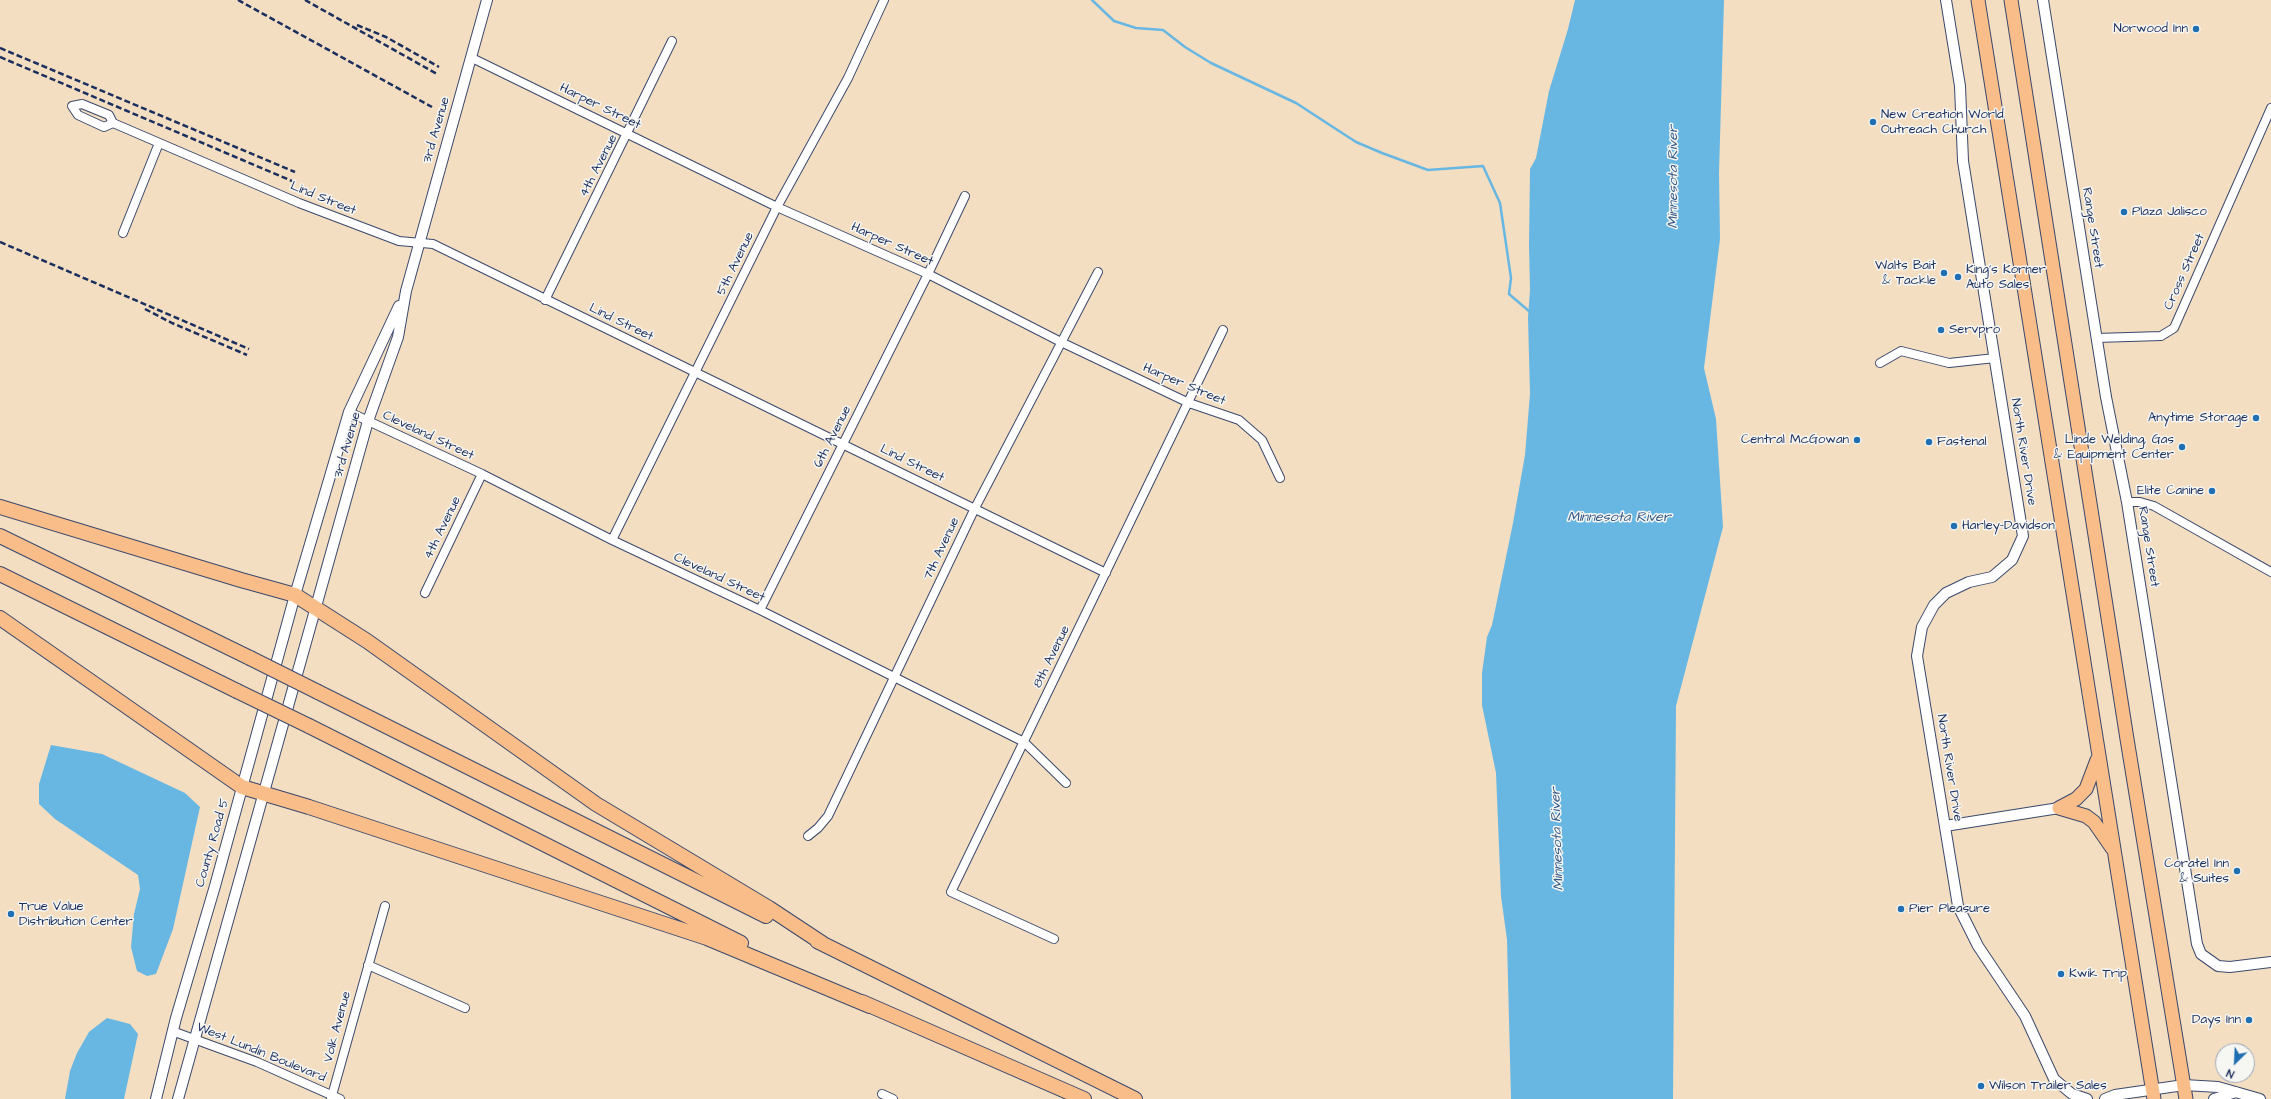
<!DOCTYPE html>
<html>
<head>
<meta charset="utf-8">
<style>
  body { margin:0 }
  #map { position:relative; width:2271px; height:1099px; overflow:hidden; background:#f3dec2; font-family:"Architects Daughter",sans-serif }
  canvas { display:block }
  .north { position:absolute; left:2215px; top:1043px; width:40px; height:40px; box-sizing:border-box; background:#f6f6f2; border:1px solid #9ea6b7; border-radius:50%; rotate:204deg; font-size:11px; font-weight:700; line-height:16px; text-align:center; color:#1b2f5e }
  .north::after { content:''; display:block; margin:auto; width:14px; height:18px; background:#1f6fb2; clip-path:polygon(50% 0,100% 100%,50% 72%,0 100%) }
</style>
</head>
<body>
<div id="map">
<canvas width="2271" height="1099"></canvas>
<div class="north">N</div>
</div>
<script>
const c = document.querySelector('canvas').getContext('2d');
c.lineJoin = 'round';
function paint(path, color) { c.fillStyle = color; c.fill(path, 'evenodd'); }
const shape = rows => new Path2D(rows.map(r => 'M' + r).join(''));
function trace(path, color, width, dash) { c.strokeStyle = color; c.lineWidth = width; c.lineCap = dash ? 'butt' : 'round'; c.setLineDash(dash || []); c.stroke(path); }
function write(font, color, halo, rows, align = 'center') {
  c.font = font + ' "Architects Daughter",sans-serif'; c.lineWidth = 3; c.setLineDash([]); c.textBaseline = 'middle'; c.strokeStyle = halo; c.fillStyle = color; for (const [text, x, y, turn = 0] of rows) {
    c.save(); c.translate(x, y); c.rotate((+turn || 0) * Math.PI / 180); c.textAlign = isNaN(turn) ? turn : align; if (halo) c.strokeText(text, 0, 0); c.fillText(text, 0, 0); c.restore();
  }
}
const water = shape([
  [1575,0,1724,0,1719,173,1720,239,1704,368,1716,419,1723,527,1676,706,1673,1099,1511,1099,1507,940,1501,896,1496,773,1482,705,1482,673,1487,637,1492,625,1513,523,1525,455,1530,394,1528,318,1530,290,1529,245,1530,169,1536,158,1549,91,1568,29],
  [51,745,102,754,185,793,200,807,173,929,156,974,147,976,137,971,131,947,134,914,140,889,138,875,55,819,39,804,39,784],
  [107,1018,130,1024,138,1034,124,1099,65,1099,70,1071,77,1053,89,1032]
]);
const stream = shape([
  [1092,0,1114,21,1136,28,1163,30,1185,47,1211,63,1296,103,1356,142,1382,153,1428,170,1483,166,1500,203,1511,278,1509,294,1530,312]
]);
const minor = shape([
  [472,58,777,207,928,274,1061,342,1189,403,1239,420,1262,440,1280,478],
  [82,104,109,115,113,123,104,127,78,115,72,106,82,104],
  [113,123,299,203,399,241,433,244,1106,573],
  [123,233,159,143],
  [545,300,672,41],
  [2096,338,2161,336,2174,328,2271,108],
  [1880,363,1901,351,1949,363,1995,358],
  [349,412,482,474,612,540,760,610,1024,742,1066,783],
  [2127,502,2140,502,2154,506,2271,572],
  [612,540,777,207,848,78,884,0],
  [425,593,482,474],
  [760,610,928,274,965,196],
  [808,836,818,828,828,816,975,508,1098,272],
  [1054,939,951,892,1223,330],
  [368,965,465,1008],
  [172,1031,257,1062,340,1099],
  [882,1094,893,1099],
  [331,1099,385,906]
]);
const tertiary = shape([
  [1946,0,1960,86,1963,161,2023,536,2012,560,1992,577,1969,582,1946,593,1934,605,1922,627,1917,656,1958,906,1978,946,2025,1016,2054,1079,2072,1094,2087,1099],
  [2043,0,2106,397,2127,502,2197,944,2201,954,2218,966,2230,967,2271,962],
  [1945,826,2059,808],
  [156,1099,176,1018,215,886,295,595,349,412,399,306],
  [178,1099,368,421,398,337,406,291,487,0],
  [2105,1099,2115,1095,2184,1085,2218,1087,2260,1099],
  [2214,1099,2236,1092]
]);
const trunk = shape([
  [1978,0,2154,1099],
  [2011,0,2127,739,2186,1099],
  [2059,808,2086,816,2094,822,2112,848],
  [2059,808,2076,799,2086,789,2097,760]
]);
const motorway = shape([
  [0,507,241,580,295,595,367,641,596,804,769,908,825,945],
  [0,536,250,658],
  [0,574,237,691],
  [0,618,242,787,309,807,707,938,870,1006],
  [318,692,766,916],
  [309,726,741,943],
  [817,941,1135,1099],
  [862,1002,1084,1099]
]);
const rail = shape([
  [238,0,432,107],
  [305,0,437,74],
  [357,25,386,37,439,67],
  [0,48,295,172],
  [0,57,292,181],
  [0,242,249,349],
  [145,309,172,323,247,355]
]);
const motorwayBridge = shape([
  [250,658,318,692],
  [237,691,309,726]
]);
const markers = [
  [2196,29,4,"#1f6fb2"],
  [1873,122,4,"#1f6fb2"],
  [2124,212,4,"#1f6fb2"],
  [1944,273,4,"#1f6fb2"],
  [1958,277,4,"#1f6fb2"],
  [1941,330,4,"#1f6fb2"],
  [2256,418,4,"#1f6fb2"],
  [1857,440,4,"#1f6fb2"],
  [1929,442,4,"#1f6fb2"],
  [2182,447,4,"#1f6fb2"],
  [2212,491,4,"#1f6fb2"],
  [1954,526,4,"#1f6fb2"],
  [2237,871,4,"#1f6fb2"],
  [1901,909,4,"#1f6fb2"],
  [11,914,4,"#1f6fb2"],
  [2061,974,4,"#1f6fb2"],
  [2249,1020,4,"#1f6fb2"],
  [1981,1086,4,"#1f6fb2"]
];
const poiNames = [
  ["Norwood Inn",2188,29,"right"],
  ["New Creation World",1881,115],
  ["Outreach Church",1881,130],
  ["Plaza Jalisco",2132,212],
  ["Walts Bait",1936,266,"right"],
  ["& Tackle",1936,281,"right"],
  ["King's Korner",1966,270],
  ["Auto Sales",1966,285],
  ["Servpro",1949,330],
  ["Anytime Storage",2248,418,"right"],
  ["Central McGowan",1849,440,"right"],
  ["Linde Welding, Gas",2174,440,"right"],
  ["& Equipment Center",2174,455,"right"],
  ["Fastenal",1937,442],
  ["Elite Canine",2204,491,"right"],
  ["Harley-Davidson",1962,526],
  ["Coratel Inn",2229,864,"right"],
  ["& Suites",2229,879,"right"],
  ["True Value",19,907],
  ["Distribution Center",19,922],
  ["Pier Pleasure",1909,909],
  ["Kwik Trip",2069,974],
  ["Days Inn",2241,1020,"right"],
  ["Wilson Trailer Sales",1989,1086]
];
const streetNames = [
  ["Harper Street",600,107,26],
  ["3rd Avenue",437,130,-74],
  ["4th Avenue",599,166,-63],
  ["Lind Street",323,199,22],
  ["Range Street",2092,228,81],
  ["Harper Street",892,245,24],
  ["5th Avenue",736,264,-64],
  ["Cross Street",2185,272,-66],
  ["Lind Street",621,323,26],
  ["Harper Street",1184,385,23],
  ["Cleveland Street",428,436,25],
  ["6th Avenue",833,437,-63],
  ["3rd Avenue",348,445,-74],
  ["North River Drive",2023,452,81],
  ["Lind Street",912,464,26],
  ["4th Avenue",443,528,-64],
  ["Range Street",2148,547,81],
  ["7th Avenue",942,549,-65],
  ["Cleveland Street",719,578,25],
  ["8th Avenue",1052,657,-64],
  ["North River Drive",1949,768,81],
  ["County Road 5",213,843,-74],
  ["Volk Avenue",338,1027,-75],
  ["West Lundin Boulevard",261,1053,22]
];
const waterNames = [
  ["Minnesota River",1674,177,-90],
  ["Minnesota River",1619,518],
  ["Minnesota River",1558,839,-92]
];
paint(water, '#68b7e3');
trace(stream, '#68b7e3', 2.5);
trace(minor, '#3b496d', 10);
trace(tertiary, '#3b496d', 12);
trace(trunk, '#3b496d', 15);
trace(motorway, '#3b496d', 16);
trace(minor, '#fff', 8);
trace(tertiary, '#fff', 10);
trace(trunk, '#f8bd88', 13);
trace(motorway, '#f8bd88', 14);
trace(rail, '#1b2f5e', 2.5, [6, 3]);
trace(motorwayBridge, '#3b496d', 16, []);
trace(motorwayBridge, '#f8bd88', 14);
for (const [x, y, r, color] of markers) { const dot = new Path2D(); dot.arc(x, y, r, 0, 2 * Math.PI); c.fillStyle = color; c.fill(dot); trace(dot, '#f6f6f2', 1.5); }
write('13px', '#1b2f5e', '#f6f6f2', poiNames, 'left');
write('13px', '#1b2f5e', '#f6f6f2', streetNames);
write('italic 14px', '#325886', '#f6f6f2', waterNames);
</script>
</body>
</html>
